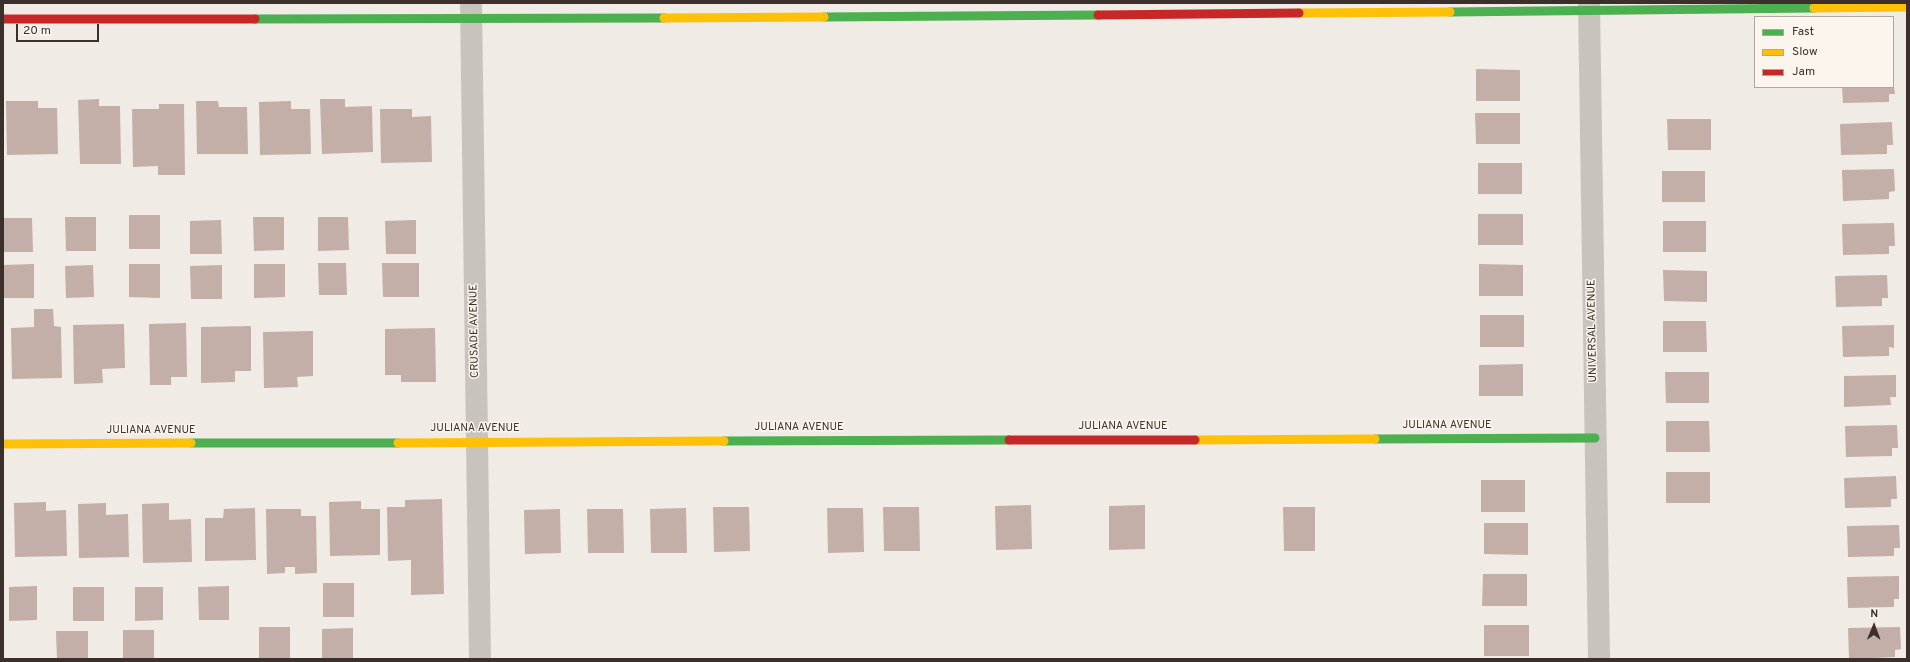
<!DOCTYPE html>
<html>
<head>
<meta charset="utf-8">
<style>
  body { margin:0 }
  #map { position:relative; width:1910px; height:662px; overflow:hidden; background:#f0ebe5; font-family:Overpass,sans-serif }
  canvas { display:block }
  .frame { position:absolute; inset:0; border:4px solid #3b302b; pointer-events:none }
  .legend { position:absolute; left:1754px; top:16px; width:140px; height:72px; box-sizing:border-box; background:#fbf5ee; border:1px solid #aea6a0; margin:0; padding:5px 7px; list-style:none; font-size:12px; color:#3b302b }
  .legend li { display:flex; align-items:center; gap:8px; height:20px }
  .legend b { width:20px; border:1px solid #aea6a0 }
  .north { position:absolute; left:1854px; top:606px; width:40px; height:40px; -webkit-text-stroke:3px #fbf5ee; paint-order:stroke; rotate:1deg; font-size:11px; font-weight:700; line-height:16px; text-align:center; color:#3b302b }
  .north::after { content:''; display:block; margin:auto; width:14px; height:18px; background:#3b302b; clip-path:polygon(50% 0,100% 100%,50% 72%,0 100%) }
  .scale { position:absolute; left:16px; top:24px; width:83px; height:18px; box-sizing:border-box; border:2px solid #3b302b; border-top:0; padding-left:5px; font-size:12px; line-height:14px; white-space:nowrap; color:#3b302b; -webkit-text-stroke:3px #fbf5ee; paint-order:stroke }
</style>
</head>
<body>
<div id="map">
<canvas width="1910" height="662"></canvas>
<div class="frame"></div>
<ul class="legend">
<li><b style="height:5px;background:#4caf50"></b>Fast</li>
<li><b style="height:5px;background:#ffc107"></b>Slow</li>
<li><b style="height:5px;background:#c62828"></b>Jam</li>
</ul>
<div class="north">N</div>
<div class="scale">20 m</div>
</div>
<script>
const c = document.querySelector('canvas').getContext('2d');
c.lineJoin = 'round';
function paint(path, color) { c.fillStyle = color; c.fill(path, 'evenodd'); }
const shape = rows => new Path2D(rows.map(r => 'M' + r).join(''));
function trace(path, color, width, dash) { c.strokeStyle = color; c.lineWidth = width; c.lineCap = dash ? 'butt' : 'round'; c.setLineDash(dash || []); c.stroke(path); }
function write(font, color, halo, rows, align = 'center') {
  c.font = font + ' Overpass,sans-serif'; c.lineWidth = 3; c.setLineDash([]); c.textBaseline = 'middle'; c.strokeStyle = halo; c.fillStyle = color; for (const [text, x, y, turn = 0] of rows) {
    c.save(); c.translate(x, y); c.rotate((+turn || 0) * Math.PI / 180); c.textAlign = isNaN(turn) ? turn : align; if (halo) c.strokeText(text, 0, 0); c.fillText(text, 0, 0); c.restore();
  }
}
const building = shape([
  [1476,69,1520,70,1520,101,1476,101],
  [1893,81,1895,94,1889,94,1889,102,1843,103,1842,87,1893,87],
  [99,99,99,106,120,106,121,164,80,164,78,100],
  [320,99,345,99,345,107,372,106,373,152,322,154],
  [6,101,38,101,38,108,57,108,58,154,7,155],
  [196,101,218,101,219,107,247,107,248,154,197,154],
  [291,101,291,109,310,109,311,154,260,155,259,102],
  [159,104,184,104,185,175,158,175,158,166,133,167,132,109,159,109],
  [380,109,412,109,412,117,431,116,432,162,381,163],
  [1475,113,1520,113,1520,144,1476,144],
  [1667,119,1711,119,1711,150,1668,150],
  [1892,122,1893,145,1887,145,1887,154,1841,155,1840,124],
  [1478,163,1522,163,1522,194,1478,194],
  [1894,169,1895,191,1889,192,1889,199,1843,201,1842,170],
  [1662,171,1705,171,1705,202,1662,202],
  [1478,214,1523,214,1523,245,1478,245],
  [129,215,160,215,160,249,129,249],
  [65,217,96,217,96,251,66,251],
  [253,217,284,217,284,250,254,251],
  [318,217,348,217,349,250,318,251],
  [3,218,32,218,33,252,3,252],
  [221,220,222,254,190,254,190,221],
  [416,220,416,254,386,254,385,221],
  [1663,221,1706,221,1706,252,1663,252],
  [1894,223,1895,246,1889,246,1889,254,1843,255,1842,224],
  [318,263,346,263,347,295,319,295],
  [382,263,419,263,419,297,383,297],
  [34,264,34,298,3,298,3,265],
  [129,264,160,264,160,298,129,297],
  [254,264,285,264,285,297,254,298],
  [1479,264,1523,265,1523,296,1479,296],
  [93,265,94,297,66,298,65,266],
  [222,265,222,299,191,299,190,266],
  [1663,270,1707,271,1707,302,1664,301],
  [1887,275,1888,298,1882,298,1882,306,1836,307,1835,276],
  [34,309,53,309,54,326,61,327,62,378,12,379,11,328,34,327],
  [1480,315,1524,315,1524,347,1480,347],
  [1663,321,1706,321,1707,352,1663,352],
  [186,323,187,377,171,377,171,385,150,385,149,324],
  [124,324,125,368,102,369,103,383,74,384,73,325],
  [1894,325,1894,348,1889,347,1889,356,1843,357,1842,326],
  [251,326,251,371,235,371,235,382,201,383,201,327],
  [435,328,436,382,401,382,401,375,385,375,385,329],
  [313,331,313,376,297,377,298,387,264,388,263,332],
  [1523,364,1523,396,1479,396,1479,365],
  [1665,372,1709,372,1709,403,1666,403],
  [1896,375,1896,397,1890,397,1891,405,1844,407,1844,376],
  [1666,421,1709,421,1710,452,1666,452],
  [1897,425,1898,448,1892,448,1892,456,1846,457,1845,426],
  [1666,472,1710,472,1710,503,1666,503],
  [1896,476,1897,499,1891,499,1891,507,1845,508,1844,478],
  [1481,480,1525,480,1525,512,1481,512],
  [442,499,444,594,411,595,411,560,388,561,387,507,405,507,405,500],
  [361,501,361,509,380,509,380,555,330,556,329,502],
  [46,502,46,511,66,510,67,556,15,557,14,503],
  [106,503,106,515,128,514,129,557,79,558,78,504],
  [169,503,169,520,191,519,192,562,143,563,142,504],
  [1031,505,1032,549,996,550,995,506],
  [1145,505,1145,549,1109,550,1109,506],
  [713,507,749,507,750,551,714,552],
  [883,507,919,507,920,551,884,551],
  [1283,507,1315,507,1315,551,1284,551],
  [255,508,256,560,205,561,205,518,223,518,224,509],
  [686,508,687,553,651,553,650,509],
  [827,508,863,508,864,552,828,553],
  [266,509,301,509,301,516,316,516,317,573,295,574,295,567,285,567,285,573,267,574],
  [560,509,561,553,525,554,524,510],
  [587,509,623,509,624,553,588,553],
  [1484,523,1528,523,1528,555,1484,554],
  [1899,525,1900,548,1894,548,1894,556,1848,557,1847,526],
  [1483,574,1527,574,1527,606,1482,606],
  [1899,576,1899,599,1894,599,1894,607,1848,608,1847,577],
  [323,583,354,583,354,617,323,617],
  [37,586,37,620,9,621,9,587],
  [229,586,229,620,199,620,198,587],
  [73,587,104,587,104,621,73,621],
  [135,587,163,587,163,620,135,621],
  [1484,625,1529,625,1529,656,1484,656],
  [259,627,290,627,290,659,259,659],
  [1900,627,1901,649,1895,650,1895,657,1849,659,1848,628],
  [353,628,353,659,322,659,322,629],
  [123,630,154,630,154,659,123,659],
  [56,631,88,631,88,659,57,659]
]);
const street = shape([
  [471,3,480,659],
  [1589,3,1599,659]
]);
const fast = shape([
  [1450,12,1814,8],
  [824,17,1098,15],
  [255,19,664,18],
  [1375,439,1595,438],
  [724,441,1009,440],
  [191,443,398,443]
]);
const slow = shape([
  [1814,8,1907,7],
  [1299,13,1450,12],
  [664,18,824,17],
  [1195,440,1375,439],
  [398,443,724,441],
  [3,444,191,443]
]);
const jam = shape([
  [1098,15,1299,13],
  [3,19,255,19],
  [1009,440,1195,440]
]);
const streetNames = [
  ["CRUSADE AVENUE",475,331,-91],
  ["UNIVERSAL AVENUE",1593,331,-91],
  ["JULIANA AVENUE",1447,426],
  ["JULIANA AVENUE",1123,427],
  ["JULIANA AVENUE",799,428],
  ["JULIANA AVENUE",475,429],
  ["JULIANA AVENUE",151,431]
];
paint(building, '#c3afa7');
trace(street, '#c9c3be', 22);
trace(fast, '#4caf50', 9);
trace(slow, '#ffc107', 9);
trace(jam, '#c62828', 9);
write('11px', '#3b302b', '#fbf5ee', streetNames);
</script>
</body>
</html>
